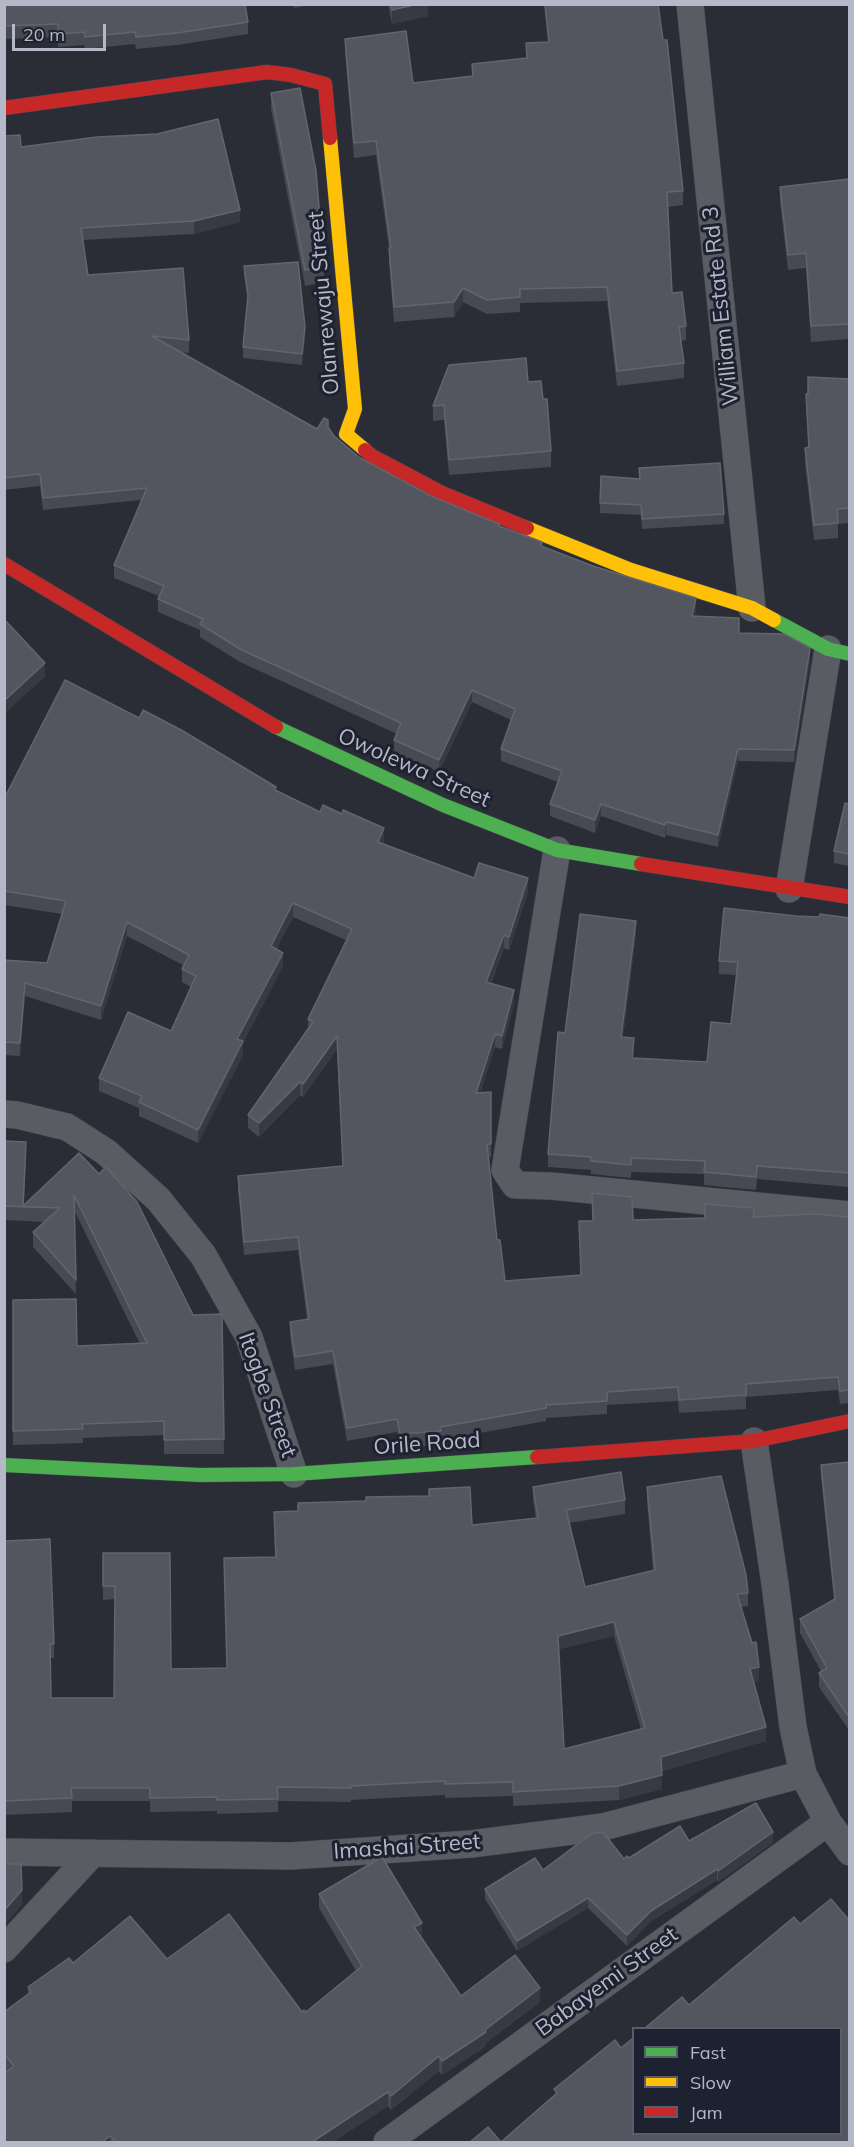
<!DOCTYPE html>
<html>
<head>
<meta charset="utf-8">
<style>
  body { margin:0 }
  #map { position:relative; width:854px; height:2147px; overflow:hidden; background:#2a2d36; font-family:Mulish,sans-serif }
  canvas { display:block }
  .frame { position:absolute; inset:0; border:6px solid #b5b8c6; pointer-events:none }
  .legend { position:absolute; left:632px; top:2027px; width:210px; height:108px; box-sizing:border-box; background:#1e2230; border:2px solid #5a5e6c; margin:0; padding:8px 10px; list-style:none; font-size:18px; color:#b5b8c6 }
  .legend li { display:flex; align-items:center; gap:12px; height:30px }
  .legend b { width:30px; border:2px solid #5a5e6c }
  .scale { position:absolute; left:12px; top:24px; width:94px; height:27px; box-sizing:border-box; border:3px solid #b5b8c6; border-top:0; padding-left:8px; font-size:18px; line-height:21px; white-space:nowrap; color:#b5b8c6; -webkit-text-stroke:4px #1e2230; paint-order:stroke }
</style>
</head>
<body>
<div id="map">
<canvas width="854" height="2147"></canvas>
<div class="frame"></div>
<ul class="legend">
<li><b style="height:8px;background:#4caf50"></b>Fast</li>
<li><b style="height:8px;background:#ffc107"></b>Slow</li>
<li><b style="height:8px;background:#c62828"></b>Jam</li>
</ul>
<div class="scale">20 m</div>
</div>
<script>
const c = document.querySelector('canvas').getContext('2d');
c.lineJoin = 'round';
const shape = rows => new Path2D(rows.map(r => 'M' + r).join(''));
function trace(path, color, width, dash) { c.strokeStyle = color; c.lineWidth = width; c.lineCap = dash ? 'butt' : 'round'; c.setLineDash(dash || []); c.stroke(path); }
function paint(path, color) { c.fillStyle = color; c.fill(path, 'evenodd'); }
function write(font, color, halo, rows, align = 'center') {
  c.font = font + ' Mulish,sans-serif'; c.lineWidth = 6; c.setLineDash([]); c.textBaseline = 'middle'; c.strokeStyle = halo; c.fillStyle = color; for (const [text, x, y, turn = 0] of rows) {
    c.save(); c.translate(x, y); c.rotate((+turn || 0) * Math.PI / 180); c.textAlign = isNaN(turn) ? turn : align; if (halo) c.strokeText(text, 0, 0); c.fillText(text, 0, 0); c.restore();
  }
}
const street = shape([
  [690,4,752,608],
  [557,850,505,1170,515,1185,551,1186,850,1215],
  [789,889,828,649],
  [4,1114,17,1115,67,1127,106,1152,158,1199,203,1255,249,1337,294,1474],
  [754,1441,775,1584,793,1727,803,1774,828,1822,850,1852],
  [4,1852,290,1856,471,1844,603,1827,803,1774],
  [4,1949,93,1853],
  [387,2142,828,1822]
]);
const fast = shape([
  [774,620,828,649,850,654],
  [276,727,443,805,557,850,641,864],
  [4,1465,200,1475,294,1474,537,1457]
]);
const slow = shape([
  [330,138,355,409,346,434,365,450],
  [527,528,631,570,752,608,774,620]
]);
const jam = shape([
  [4,108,267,72,291,75,325,84,330,138],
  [365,450,372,456,442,493,527,528],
  [4,564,276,727],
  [641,864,850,897],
  [537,1457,754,1441,850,1421]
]);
const wall = shape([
  [4,4,248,22,248,34,177,45,136,49,135,44,85,49,84,45,58,47,58,37,4,39],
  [293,4,314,4,294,8],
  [388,4,428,4,428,16,392,24],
  [544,4,658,4,683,191,683,205,668,207,672,293,686,326,686,340,681,341,684,363,684,378,617,386,607,301,520,303,520,312,487,314,463,302,454,317,394,322,389,262,389,248,376,155,354,158,345,53,345,39,413,83,472,77,472,64,526,58,526,43,548,42],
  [271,93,324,267,324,282,305,286,271,109],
  [4,136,21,147,240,222,194,234,83,240,88,275,189,340,189,353,179,352,317,429,328,427,334,436,360,458,433,497,542,546,696,610,695,616,810,661,794,762,738,761,718,847,666,835,665,838,601,816,595,833,550,816,550,804,558,782,501,761,501,749,511,720,472,702,439,772,394,752,394,740,397,734,240,662,200,637,200,630,158,612,158,599,159,596,114,578,114,565,141,500,43,510,40,486,4,490],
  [849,179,849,339,811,342,806,268,788,270,780,202,780,187],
  [244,266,305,338,302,365,243,358,243,347,248,301,244,276],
  [849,379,849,523,838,524,838,538,814,540,805,463,805,448,808,447,806,394],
  [528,382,543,399,551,451,551,467,449,475,444,420,433,421,433,406],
  [639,468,724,514,724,524,642,529,641,515,600,513,600,503,639,479],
  [276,790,320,812,384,841,383,844,474,878,528,892,509,950,504,948,491,984,514,1003,502,1049,495,1047,480,1093,491,1092,491,1157,488,1157,497,1240,505,1281,580,1275,633,1220,754,1217,849,1217,849,1403,840,1404,838,1390,746,1397,746,1409,679,1413,678,1401,607,1405,607,1414,546,1418,546,1421,441,1440,441,1445,400,1448,397,1432,347,1441,333,1364,295,1370,290,1335,290,1322,307,1319,298,1250,244,1255,238,1189,238,1176,343,1166,337,1049,303,1097,300,1095,259,1137,248,1128,248,1115,308,1029,308,1019,346,940,293,917,276,949,283,966,243,1043,243,1055,198,1143,139,1116,139,1108,99,1091,99,1078,171,1031,191,987,182,982,182,969,183,965,127,936,101,1020,25,996,20,1056,4,1055,4,960,47,963,62,914,4,905,4,795],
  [849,804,849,866,834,863,834,851],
  [796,916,819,917,849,918,849,1187,757,1179,756,1190,704,1185,704,1174,631,1172,631,1178,591,1174,591,1170,548,1167,548,1154,565,1033,636,935,623,1037,634,1052,633,1058,707,1062,731,1024,736,975,719,974,719,961],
  [4,1141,26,1156,24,1205,79,1153,193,1315,222,1314,224,1454,164,1454,164,1435,83,1438,83,1443,13,1445,13,1300,77,1346,140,1344,74,1210,76,1294,33,1247,33,1232,45,1222,4,1220],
  [849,1462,849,1730,819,1687,819,1673,821,1671,800,1633,800,1619,834,1600,821,1478,821,1465],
  [533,1487,625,1500,625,1514,569,1523,585,1587,653,1571,647,1501,647,1487,748,1593,748,1606,741,1607,759,1681,753,1682,766,1741,662,1771,662,1789,619,1800,513,1806,513,1796,445,1798,445,1795,351,1800,351,1802,278,1801,278,1812,217,1814,217,1811,150,1812,150,1801,72,1801,72,1812,4,1815,4,1541,54,1644,54,1658,50,1658,51,1698,114,1698,115,1599,103,1600,103,1553,171,1669,227,1668,275,1557,274,1512,472,1525,536,1518,533,1500],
  [614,1636,641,1729,564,1749,559,1649],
  [849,1731,849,1747,848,1745,848,1732],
  [689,1841,773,1843,718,1882,717,1880,651,1921,627,1946,588,1908,517,1951,485,1899,485,1889,543,1870,624,1859],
  [319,1894,422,1937,461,1996,540,2002,486,2043,486,2046,442,2075,439,2071,391,2110,388,2106,333,2142,4,2142,7,2072,4,2068,4,2012,28,1995,28,1987,73,1963,167,1959,302,2012,306,2012,356,1971,319,1908]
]);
const shadedWall = shape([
  [418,4,428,4,428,16,392,24,392,10],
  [240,210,240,222,194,234,194,221],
  [463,288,463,302,454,317,454,302],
  [305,327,305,338,302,365,302,354],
  [696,598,696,610,692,629,692,616],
  [810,648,810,661,794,762,794,750],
  [45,663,45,677,4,714,4,701],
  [472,690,472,702,439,772,439,760],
  [738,749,738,761,718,847,718,835],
  [601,804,601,816,595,833,595,820],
  [666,822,666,835,665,838,665,825],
  [384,828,384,841,378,855,378,842],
  [528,878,528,892,509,950,509,937],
  [293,903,293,917,271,960,271,946],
  [636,921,636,935,621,1051,621,1037],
  [127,922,127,936,101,1020,101,1006],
  [504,935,504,948,486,996,486,982],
  [283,953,283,966,243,1043,243,1055,198,1143,198,1130,237,1039],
  [25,983,25,996,20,1056,20,1043],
  [514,990,514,1003,502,1049,502,1036],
  [495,1034,495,1047,476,1106,476,1093],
  [337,1036,337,1049,303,1097,303,1084],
  [300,1082,300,1095,259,1137,259,1123],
  [614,1622,614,1636,558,1649,558,1636],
  [759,1667,759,1681,750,1683,750,1669],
  [766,1727,766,1741,661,1771,661,1757],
  [662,1775,662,1789,619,1800,619,1786],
  [773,1832,773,1843,718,1882,718,1871],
  [717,1869,717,1880,651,1921,627,1946,627,1935,651,1911],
  [22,1890,22,1905,4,1926,4,1911],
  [588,1898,588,1908,517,1951,517,1941],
  [422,1923,422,1937,414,1942,414,1927],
  [540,1988,540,2002,486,2043,486,2046,442,2075,442,2061],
  [439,2056,439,2071,391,2110,391,2096],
  [388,2092,388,2106,333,2142,312,2142],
  [110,2136,110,2142,102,2142]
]);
const building = shape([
  [4,4,245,4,248,22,177,33,136,37,135,32,85,37,84,32,58,34,58,24,4,26,4,4],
  [391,4,418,4,392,10,391,4],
  [545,4,658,4,663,40,667,40,683,191,667,192,672,293,682,292,686,326,679,327,684,363,617,371,607,287,520,289,520,297,487,300,463,288,454,302,394,307,389,248,391,248,376,141,354,143,345,39,406,31,413,83,473,76,472,64,527,58,526,43,549,42,545,4],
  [300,88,316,171,324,267,305,270,271,93,300,88],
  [218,119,240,210,194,221,81,228,88,275,183,268,189,340,152,336,317,429,324,418,328,420,328,427,334,436,360,458,433,497,499,524,499,526,542,542,541,546,593,566,696,598,692,616,739,618,739,633,784,634,810,648,794,750,738,749,718,835,666,822,665,825,601,804,595,820,550,804,562,771,501,749,515,709,472,690,439,760,394,740,401,723,240,649,200,624,203,619,158,599,164,586,114,565,147,488,43,498,40,474,4,478,4,136,20,135,21,147,97,137,157,134,218,119],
  [849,179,849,324,811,326,806,253,788,255,780,187,849,179],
  [298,262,305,327,302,354,243,347,248,295,244,266,298,262],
  [526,358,528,382,541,381,543,399,547,399,551,451,449,460,444,405,433,406,449,365,526,358],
  [808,377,849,379,849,508,837,509,838,523,814,525,805,448,809,447,806,394,808,394,808,377],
  [720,463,724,514,642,519,641,505,600,503,601,476,640,479,639,468,720,463],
  [4,619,45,663,4,701,4,619],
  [65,680,139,718,143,710,183,731,276,787,275,790,320,812,323,805,342,814,343,810,384,828,378,842,474,878,479,863,528,878,509,937,504,935,486,982,514,990,502,1036,495,1034,476,1093,491,1092,491,1144,487,1144,497,1240,500,1240,505,1281,581,1275,579,1221,593,1221,592,1193,632,1197,633,1220,705,1218,705,1204,754,1208,753,1217,814,1214,849,1217,849,1390,840,1391,838,1377,746,1384,746,1395,679,1400,678,1387,607,1392,607,1401,546,1405,546,1408,440,1427,441,1431,400,1434,397,1419,347,1428,333,1351,295,1357,290,1322,309,1319,298,1237,244,1242,238,1176,343,1166,337,1036,303,1084,300,1082,259,1123,248,1115,313,1022,308,1019,352,929,293,903,271,946,283,953,237,1039,243,1041,198,1130,139,1102,142,1096,99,1078,128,1012,171,1031,196,976,182,969,189,955,127,922,101,1006,25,983,20,1043,4,1042,4,960,47,963,66,901,4,891,4,795,6,795,65,680],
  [845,803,849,804,849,854,834,851,845,803],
  [724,908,796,916,819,917,820,914,849,918,849,1173,757,1166,756,1177,704,1172,705,1161,631,1158,631,1165,591,1161,591,1157,548,1154,558,1032,565,1033,580,914,636,921,621,1037,634,1038,632,1058,707,1062,711,1022,731,1024,738,962,719,961,724,908],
  [4,1141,26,1142,23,1206,79,1153,99,1174,106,1167,137,1202,193,1315,222,1314,224,1439,164,1440,164,1421,82,1424,83,1429,13,1431,13,1300,76,1299,77,1346,147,1343,74,1195,76,1280,33,1232,60,1208,4,1206,4,1141],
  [849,1462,849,1717,819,1673,827,1668,800,1619,835,1599,821,1465,849,1462],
  [621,1472,625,1500,566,1510,585,1587,655,1570,647,1487,721,1476,746,1575,748,1593,737,1594,752,1643,756,1642,759,1667,750,1669,766,1727,661,1757,662,1775,619,1786,513,1792,513,1782,445,1784,445,1781,351,1786,351,1788,277,1787,278,1799,217,1800,217,1797,150,1798,150,1788,71,1788,72,1798,4,1801,4,1541,50,1539,54,1644,50,1644,51,1698,114,1698,115,1586,103,1586,103,1553,170,1553,171,1669,227,1668,224,1558,276,1557,274,1512,298,1511,298,1503,366,1501,366,1497,429,1496,429,1489,470,1487,472,1525,538,1518,533,1487,621,1472],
  [614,1622,645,1728,564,1749,558,1636,614,1622],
  [756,1803,773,1832,718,1871,717,1869,651,1911,627,1935,588,1898,517,1941,485,1889,535,1858,543,1870,591,1834,603,1832,624,1859,627,1856,629,1858,680,1826,689,1841,756,1803],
  [382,1857,422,1923,414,1927,461,1996,515,1955,540,1988,485,2030,486,2032,442,2061,439,2056,391,2096,388,2092,312,2142,116,2142,110,2136,102,2142,4,2142,4,2074,14,2066,4,2054,4,2012,31,1992,28,1987,69,1958,73,1963,130,1916,167,1959,229,1914,302,2012,304,2010,306,2012,362,1966,319,1894,382,1857],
  [4,1864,21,1864,22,1890,4,1911,4,1864],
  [831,1899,849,1920,849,2142,470,2142,488,2127,501,2142,557,2093,554,2089,615,2040,621,2048,633,2038,633,2133,840,2133,840,2028,645,2028,682,1997,689,2005,794,1917,800,1924,831,1899]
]);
const streetNames = [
  ["Olanrewaju Street",324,303,-95],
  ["William Estate Rd 3",721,306,-96],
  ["Owolewa Street",414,768,24],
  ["Itogbe Street",267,1395,70],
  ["Orile Road",427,1444,-4],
  ["Imashai Street",407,1847,-4],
  ["Babayemi Street",607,1982,-36]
];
trace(street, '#46484f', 28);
trace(fast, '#46484f', 15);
trace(slow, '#46484f', 15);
trace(jam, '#46484f', 15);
trace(street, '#5a5c64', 27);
trace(fast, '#4caf50', 14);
trace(slow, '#ffc107', 14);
trace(jam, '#c62828', 14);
paint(wall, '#474a53');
paint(shadedWall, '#373a42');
paint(building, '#53565f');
trace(building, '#62656f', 1.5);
write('22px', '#b5b8c6', '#1e2230', streetNames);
</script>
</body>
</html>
